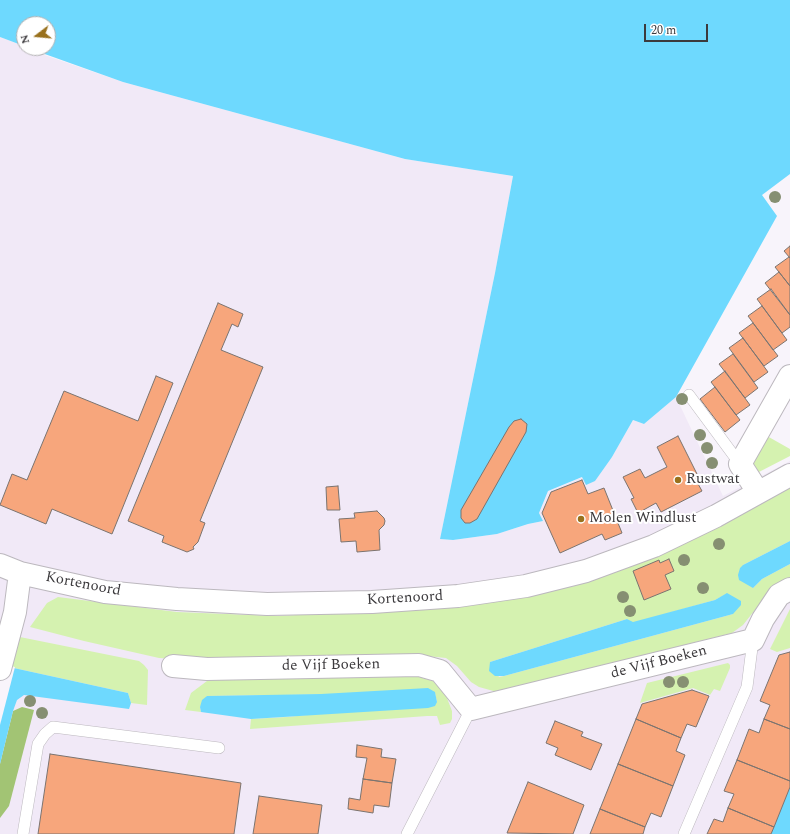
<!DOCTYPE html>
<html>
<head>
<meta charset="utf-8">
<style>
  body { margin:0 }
  #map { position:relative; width:790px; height:834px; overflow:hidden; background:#f8f4fb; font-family:Spectral,serif }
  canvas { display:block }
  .north { position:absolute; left:16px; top:16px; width:40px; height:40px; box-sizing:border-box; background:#fff; border:1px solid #b1b0b1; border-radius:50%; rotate:254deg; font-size:11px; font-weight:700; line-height:16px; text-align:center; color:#3c3a3d }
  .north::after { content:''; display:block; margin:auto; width:14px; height:18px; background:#99711d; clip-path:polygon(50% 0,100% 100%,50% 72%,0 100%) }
  .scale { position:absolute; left:644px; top:24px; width:64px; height:18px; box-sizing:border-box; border:2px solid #3c3a3d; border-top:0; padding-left:5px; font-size:12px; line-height:14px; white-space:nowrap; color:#3c3a3d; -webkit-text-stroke:3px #fff; paint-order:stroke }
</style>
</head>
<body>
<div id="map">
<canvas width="790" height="834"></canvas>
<div class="north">N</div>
<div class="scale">20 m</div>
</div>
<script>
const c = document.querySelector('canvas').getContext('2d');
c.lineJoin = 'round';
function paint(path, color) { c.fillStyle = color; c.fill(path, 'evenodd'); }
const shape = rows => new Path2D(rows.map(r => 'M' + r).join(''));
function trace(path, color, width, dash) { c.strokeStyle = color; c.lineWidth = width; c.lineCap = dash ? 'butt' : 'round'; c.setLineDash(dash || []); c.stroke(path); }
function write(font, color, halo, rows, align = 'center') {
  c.font = font + ' Spectral,serif'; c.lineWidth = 4; c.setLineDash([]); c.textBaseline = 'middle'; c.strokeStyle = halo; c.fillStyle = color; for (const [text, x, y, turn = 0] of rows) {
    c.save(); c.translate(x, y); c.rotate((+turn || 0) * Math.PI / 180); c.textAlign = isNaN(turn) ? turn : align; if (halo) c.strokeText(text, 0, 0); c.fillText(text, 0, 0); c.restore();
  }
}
const built = shape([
  [0,37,24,46,24,48,123,82,405,159,513,176,495,273,440,539,453,540,497,534,528,524,543,521,539,513,548,491,583,477,612,457,633,420,644,424,676,397,723,496,790,461,790,834,0,834]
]);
const green = shape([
  [767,436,790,449,790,456,757,473,751,465],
  [790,488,790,541,743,565,753,588,762,579,790,564,790,578,773,587,743,625,732,633,497,692,479,687,471,682,457,666,446,658,427,656,175,659,159,658,84,641,30,627,47,603,58,597,177,612,277,616,356,612,569,583,571,587,592,580],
  [726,594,733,614,722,617,504,676,499,677,490,662,627,619,633,623,715,600],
  [790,609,790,648,777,652,770,649],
  [0,633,139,661,144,665,148,670,147,705,131,703,128,693,0,665],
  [728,663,730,665,730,668,720,691,714,689,710,695,693,688,640,703,647,683],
  [415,676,433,681,445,693,452,711,452,719,450,723,440,725,437,716,427,716,250,729,251,719,287,717,437,702,435,693,207,696,200,707,201,712,185,710,191,693,207,681,217,679]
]);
const forest = shape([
  [22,707,34,710,9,806,0,818,0,764,13,711]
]);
const water = shape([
  [0,0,790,0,790,174,762,195,777,216,676,397,644,424,633,420,612,457,595,481,586,485,582,477,548,491,539,513,543,521,528,524,497,534,453,540,440,539,495,273,513,176,405,159,123,82,28,48,48,48,48,24,24,24,24,46,0,37],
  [790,541,790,564,762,579,753,588,739,580,738,575,740,568,743,565],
  [727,593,741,601,741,605,733,614,722,617,504,676,495,676,489,671,490,662,627,619,633,622,715,600],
  [0,665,128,693,131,703,129,709,24,695,17,700,13,711,0,764],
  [428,688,435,692,437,702,435,706,428,708,251,719,201,712,200,707,202,700,207,696,321,694],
  [790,787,790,834,771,834]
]);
const pier = shape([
  [0,663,15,667,0,725]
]);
const building = shape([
  [790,246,790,258,784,251,790,246],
  [789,257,790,258,790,286,775,267,789,257],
  [779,272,790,286,790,315,765,283,779,272],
  [771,289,790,315,790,327,782,333,757,299,771,289],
  [218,303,243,314,238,327,232,324,221,350,263,367,200,521,205,523,198,542,193,547,194,549,187,552,162,542,164,536,128,521,218,303],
  [762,306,787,340,773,350,748,316,762,306],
  [753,323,778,356,764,366,739,333,753,323],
  [743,338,768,372,754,382,729,348,743,338],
  [733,354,758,388,745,398,719,364,733,354],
  [725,371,750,405,736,415,711,382,725,371],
  [156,376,173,383,112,534,52,509,46,524,0,505,12,474,27,480,64,391,138,421,156,376],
  [715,387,740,420,725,432,700,399,715,387],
  [521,419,527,424,526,432,477,519,470,523,465,523,461,518,461,510,509,427,514,421,521,419],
  [678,436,700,480,697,482,702,491,661,512,656,503,638,513,631,499,634,498,623,477,640,469,645,478,667,467,657,447,678,436],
  [582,480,588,494,604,488,622,533,605,540,602,534,560,553,542,513,551,492,582,480],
  [338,486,340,510,327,510,326,487,338,486],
  [377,511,384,518,385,521,384,525,379,530,380,550,357,552,356,541,341,542,339,519,355,518,354,513,377,511],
  [669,559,674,571,665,575,671,589,644,600,633,571,659,560,660,563,669,559],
  [790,652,790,729,764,719,770,705,760,701,779,655,790,652],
  [692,690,709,696,696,727,687,724,681,738,636,719,642,704,692,690],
  [636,719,681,738,676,751,685,755,673,786,618,764,636,719],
  [764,719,790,729,790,781,737,760,749,729,759,733,764,719],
  [555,721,583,732,581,736,602,744,591,770,555,755,558,748,546,743,555,721],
  [357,745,382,749,381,757,396,759,392,783,363,779,367,758,356,757,357,745],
  [50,754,241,783,234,834,38,834,50,754],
  [737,760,790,781,790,787,774,827,728,808,734,794,724,791,737,760],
  [618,764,673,786,661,817,651,813,645,827,600,809,618,764],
  [363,779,392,783,389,807,374,805,373,813,348,809,349,798,360,800,363,779],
  [528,782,584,805,573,834,507,833,528,782],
  [259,796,322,805,318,834,253,834,259,796],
  [728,808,774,827,771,834,707,834,714,819,723,822,728,808],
  [600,809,645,827,643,834,590,834,600,809]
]);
const service = shape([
  [689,395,740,464],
  [23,834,38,744,45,734,53,727,219,748],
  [407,834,471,709],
  [684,834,747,687,753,640]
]);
const minor = shape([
  [758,492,740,464,790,376],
  [173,666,207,669,419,665,440,671,471,709,753,640,763,619,779,595,790,589]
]);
const tertiary = shape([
  [0,565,20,573,105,592,177,599,267,604,372,602,458,596,526,586,586,571,654,546,716,516,790,475],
  [0,669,15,612,20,573]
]);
const trees = [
  [775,197],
  [682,399],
  [700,435],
  [707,448],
  [712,463],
  [719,544],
  [684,560],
  [703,588],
  [623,597],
  [630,611],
  [669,682],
  [683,682],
  [30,701],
  [42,713]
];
const markers = [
  [678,480,4,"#99711d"],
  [581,519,4,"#99711d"]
];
const poiNames = [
  ["Rustwat",686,480],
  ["Molen Windlust",589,519]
];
const streetNames = [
  ["Kortenoord",83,585,11],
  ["Kortenoord",405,599,-3],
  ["de Vijf Boeken",659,663,-14],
  ["de Vijf Boeken",331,666,-1]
];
paint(built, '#f1e9f7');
paint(green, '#d5f2b0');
paint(forest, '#a2c474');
paint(water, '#6ed9fe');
paint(pier, '#f8f4fb');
paint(building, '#f7a67c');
trace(building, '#7b7470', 1);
trace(service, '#bcb8be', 12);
trace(minor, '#bcb8be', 24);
trace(tertiary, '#bcb8be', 24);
trace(service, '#fff', 11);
trace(minor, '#fff', 22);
trace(tertiary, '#fff', 22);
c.fillStyle = '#868f72';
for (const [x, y] of trees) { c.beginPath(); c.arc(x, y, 6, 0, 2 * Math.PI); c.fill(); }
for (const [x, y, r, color] of markers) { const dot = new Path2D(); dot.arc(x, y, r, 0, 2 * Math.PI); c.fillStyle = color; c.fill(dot); trace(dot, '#fff', 1.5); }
write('15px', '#3c3a3d', '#fff', poiNames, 'left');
write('15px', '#3c3a3d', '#fff', streetNames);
</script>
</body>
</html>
